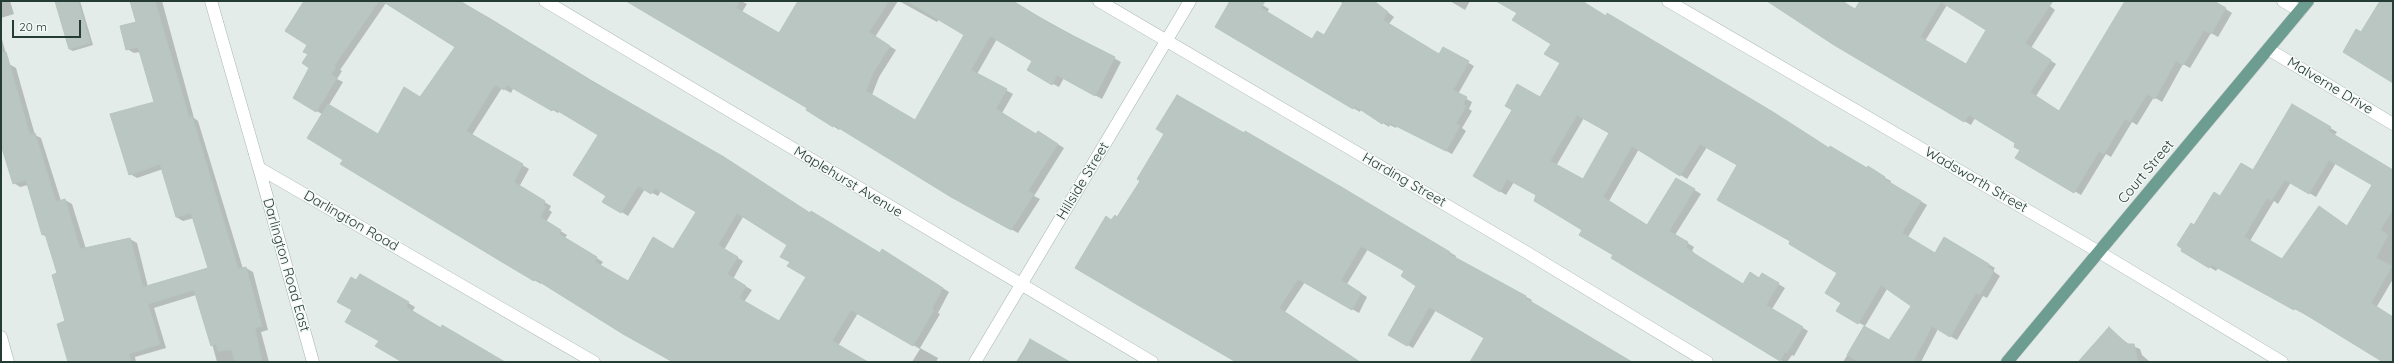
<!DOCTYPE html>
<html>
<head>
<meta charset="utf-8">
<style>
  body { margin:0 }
  #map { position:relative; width:2394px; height:363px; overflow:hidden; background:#e3ece8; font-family:Quicksand,sans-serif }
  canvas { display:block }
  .frame { position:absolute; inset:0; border:2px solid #253b35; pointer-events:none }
  .scale { position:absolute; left:12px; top:20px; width:69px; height:18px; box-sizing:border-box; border:2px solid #253b35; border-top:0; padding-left:5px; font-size:12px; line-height:14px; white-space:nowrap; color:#253b35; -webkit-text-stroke:3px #f4f8f6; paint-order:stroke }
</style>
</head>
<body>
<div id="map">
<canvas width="2394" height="363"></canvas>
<div class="frame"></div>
<div class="scale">20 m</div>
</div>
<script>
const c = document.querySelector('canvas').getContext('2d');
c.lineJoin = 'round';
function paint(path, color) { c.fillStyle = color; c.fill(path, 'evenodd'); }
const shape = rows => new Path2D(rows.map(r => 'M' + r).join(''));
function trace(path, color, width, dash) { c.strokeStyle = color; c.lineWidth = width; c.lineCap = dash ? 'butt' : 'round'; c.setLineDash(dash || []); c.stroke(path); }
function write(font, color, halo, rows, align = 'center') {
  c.font = font + ' Quicksand,sans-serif'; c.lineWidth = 3; c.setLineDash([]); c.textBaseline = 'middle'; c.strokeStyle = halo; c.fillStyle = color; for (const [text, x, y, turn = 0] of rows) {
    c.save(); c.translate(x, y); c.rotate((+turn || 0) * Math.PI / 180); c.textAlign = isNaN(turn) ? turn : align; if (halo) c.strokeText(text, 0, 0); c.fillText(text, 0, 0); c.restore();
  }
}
const shadow = shape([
  [1,1,10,1,14,14,1,18],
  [56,1,80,1,93,45,73,51,69,49],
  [131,1,162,1,194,118,198,121,243,269,246,268,253,272,268,330,261,332,269,362,217,362,203,310,196,295,154,308,166,348,135,357,136,362,68,362,66,321,59,274,47,237,43,235,28,185,20,187,14,183,1,142,1,36,9,64,16,68,35,135,41,138,61,201,65,200,72,204,86,249,130,239,137,243,148,287,209,269,194,218,183,221,176,217,163,169,137,178,130,174,155,102,140,52,134,53,127,49,138,22],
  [308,1,459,1,488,17,810,214,880,254,888,254,949,292,938,313,940,314,920,348,938,358,936,362,912,362,920,349,858,313,838,346,866,362,673,362,542,282,541,284,534,280,344,160,322,114,294,98,311,67],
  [386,3,456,47,421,98,378,135,329,105,343,82,337,79,342,71,340,70],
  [514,87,558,113,560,111,599,135,608,195,604,201,628,216,645,189,658,196,661,191,697,212,674,250,628,282,600,266,603,262,565,238,567,235,546,222,552,212,549,210,551,206,519,187,529,169,472,135,502,88,511,93],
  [743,217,788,245,791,262,807,276,779,322,744,302,752,290,733,279,743,261,724,250],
  [627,1,741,1,747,4,742,12,780,34,799,1,898,1,875,37,896,50,879,77,872,95,915,122,966,35,939,19,937,22,899,1,1011,1,1121,62,1102,99,1064,78,1059,87,1034,74,1034,60,997,39,977,74,1013,94,1002,113,1037,135,1045,136,1064,148,1034,196,1040,199,1018,233,951,196,841,128,839,130,833,126,808,108],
  [1231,1,1256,1,1269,9,1267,13,1312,40,1325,37,1344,4,1339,1,1373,1,1394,17,1389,24,1439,55,1443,48,1474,66,1458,94,1472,102,1469,109,1472,111,1462,128,1466,131,1452,154,1397,125,1396,128,1390,125,1389,127,1361,109,1360,112,1216,27],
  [1450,1,1470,1,1465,10],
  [1498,1,1581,1,1829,149,1891,181,1890,183,1927,205,1908,237,1935,254,1945,238,1995,268,1993,271,2000,276,1987,298,1983,296,1957,340,1938,329,1921,362,1843,362,1865,327,1890,341,1913,306,1887,289,1865,326,1844,315,1839,272,1792,241,1739,165,1707,147,1687,179,1639,149,1609,201,1647,226,1677,179,1701,194,1675,235,1694,247,1692,251,1701,259,1744,285,1759,279,1762,274,1785,288,1772,309,1808,331,1794,356,1792,355,1787,362,1784,362,1613,258,1614,255,1537,195,1514,182,1506,195,1474,175,1540,98,1561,63,1552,43,1518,13],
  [1584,118,1610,133,1584,180,1556,166],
  [1767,1,1841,1,1856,10,1861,1,2049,1,2047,4,2055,10,2031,48,2056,64,2036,96,2060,112,2126,1,2213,1,2232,13,2218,37,2211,33,2190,68,2183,64,2162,102,2154,97,2137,125,2132,122,2111,157,2106,154,2081,195,2017,157,2021,150,2017,143,1975,118,1971,125,1834,44],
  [1947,5,1988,30,1966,65,1925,41],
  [2292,105,2337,132,2334,136,2393,170,2393,279,2376,308,2393,318,2393,362,2380,362,2380,359,2345,336,2218,268,2216,271,2182,250,2194,226,2221,197,2257,174],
  [2336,163,2373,185,2348,227,2282,260,2250,241,2274,201,2278,204,2291,182,2316,197],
  [1350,193,1456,256,1455,258,1532,300,1531,302,1573,328,1632,362,1471,362,1485,337,1436,310,1413,348,1389,335,1418,285,1405,270,1368,249,1347,284,1367,297,1359,313,1305,282,1285,312,1359,362,1236,362,1112,221,1118,218],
  [361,275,415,307,412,312,503,362,404,362,380,340,354,310,357,281],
  [2109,329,2130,345,2140,349,2142,355,2150,362,2079,362],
  [1026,346,1027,347,1063,362,1016,362]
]);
const building = shape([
  [55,1,78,1,90,43,69,49,55,1],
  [130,1,155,1,189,117,192,116,238,269,246,267,262,326,255,328,262,362,235,362,232,350,218,351,216,344,211,346,194,290,148,304,160,344,129,354,131,362,68,362,57,324,65,321,52,275,57,273,45,234,42,235,26,180,13,184,1,145,1,53,6,52,30,135,35,133,56,202,65,199,80,249,130,238,143,287,208,268,191,213,176,217,160,164,129,175,110,114,154,102,138,47,126,50,120,26,136,22,130,1],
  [304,1,379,1,334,66,336,67,331,74,337,78,316,112,293,98,309,68,302,63,308,54,303,52,307,45,285,31,304,1],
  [382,1,460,1,592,81,724,157,810,213,811,211,880,253,882,249,943,288,932,308,934,310,913,346,851,310,832,341,868,362,673,362,623,334,535,279,534,281,502,262,340,164,343,160,307,138,328,104,378,134,404,87,420,97,455,47,382,1],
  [495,85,504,90,507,85,552,111,553,108,598,135,573,175,606,196,602,202,621,213,638,186,651,194,655,188,696,212,673,249,653,237,628,281,595,262,597,257,559,234,561,230,540,217,546,207,543,205,545,201,514,182,523,164,466,131,495,85],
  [737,213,787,245,780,257,790,262,787,266,806,277,779,321,739,298,746,286,727,274,738,257,718,245,737,213],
  [626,1,740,1,736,8,779,33,798,1,889,1,869,32,890,46,873,73,866,91,915,120,964,35,907,1,1013,1,1052,25,1115,57,1095,96,1057,75,1052,85,1027,70,1032,61,990,36,971,70,1007,89,996,109,1036,134,1038,131,1058,144,1028,191,1034,194,1011,230,951,197,834,125,833,127,806,110,807,108,626,1],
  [1230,1,1265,1,1261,8,1312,39,1317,31,1324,35,1344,1,1374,1,1388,12,1383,20,1439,54,1443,47,1469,61,1453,90,1467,97,1463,104,1466,106,1456,124,1460,126,1446,151,1390,123,1389,125,1384,122,1382,124,1355,106,1353,109,1215,27,1230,1],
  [1496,1,1582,1,1606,16,1607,13,1773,112,1829,148,1830,146,1867,168,1868,166,1885,177,1884,179,1921,201,1902,233,1935,253,1944,237,1989,264,1987,267,1994,271,1980,295,1976,293,1950,337,1932,326,1913,362,1859,362,1847,355,1864,326,1889,340,1911,306,1881,285,1858,324,1836,311,1841,303,1825,293,1837,273,1789,244,1790,241,1717,200,1737,165,1700,144,1680,176,1632,146,1603,197,1647,225,1676,178,1695,189,1669,231,1688,242,1686,247,1695,254,1743,284,1750,272,1759,278,1762,273,1779,283,1766,305,1803,327,1787,353,1785,352,1780,361,1611,258,1613,255,1579,235,1582,230,1536,202,1534,201,1536,195,1507,179,1500,192,1473,176,1512,110,1505,106,1517,84,1540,97,1560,63,1544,54,1551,44,1512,20,1517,13,1496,1],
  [1577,115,1609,133,1583,179,1550,161,1577,115],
  [1767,1,1842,1,1855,9,1860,1,2053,1,2025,43,2051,60,2030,92,2059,111,2125,1,2214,1,2226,8,2211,34,2204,30,2183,65,2176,61,2155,99,2147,94,2130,122,2125,119,2104,154,2099,151,2074,193,2015,158,2020,150,2014,147,2015,143,1969,115,1964,122,1834,45,1767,1],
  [1941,2,1986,30,1966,64,1920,37,1941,2],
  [2380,1,2393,1,2393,83,2343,52,2356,29,2361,32,2380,1],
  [1177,95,1244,133,1245,131,1343,188,1450,252,1449,254,1526,296,1525,298,1632,362,1470,362,1484,338,1429,307,1407,346,1388,335,1416,286,1401,276,1404,271,1361,246,1341,280,1361,293,1352,310,1298,279,1279,308,1360,362,1236,362,1136,304,1075,268,1106,216,1111,220,1115,215,1117,217,1140,181,1137,179,1164,134,1156,129,1177,95],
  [2292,104,2331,127,2328,131,2393,170,2393,209,2380,230,2388,235,2376,258,2392,266,2371,303,2393,317,2393,362,2383,362,2295,308,2294,310,2212,265,2209,268,2181,251,2182,249,2177,245,2191,223,2194,225,2214,192,2220,196,2241,163,2253,170,2292,104],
  [2329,160,2372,185,2347,226,2319,206,2282,259,2244,237,2267,198,2271,201,2285,180,2309,194,2329,160],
  [360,274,409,302,406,307,441,328,442,325,505,362,402,362,375,346,379,341,345,322,352,310,337,302,351,277,356,280,360,274],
  [2109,327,2127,344,2134,344,2138,362,2078,362,2109,327],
  [1030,339,1070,362,1018,362,1030,339]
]);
const minor = shape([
  [211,1,259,168,594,362],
  [545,1,1152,362],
  [1099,1,1526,252,1707,362],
  [1668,1,2099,252,2282,362],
  [2283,1,2300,11],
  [2268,49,2393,124],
  [259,168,313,362],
  [1,337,8,362],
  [975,362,1190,1]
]);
const major = shape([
  [2007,362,2308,1]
]);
const streetNames = [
  ["Malverne Drive",2330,86,31],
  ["Court Street",2146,172,-50],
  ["Harding Street",1404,180,30],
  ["Wadsworth Street",1976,180,30],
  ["Hillside Street",1083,181,-59],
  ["Maplehurst Avenue",848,182,31],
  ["Darlington Road",351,221,30],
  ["Darlington Road East",286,265,74]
];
paint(shadow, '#0003');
paint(building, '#b9c6c1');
trace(building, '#b6c5bf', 1);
trace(minor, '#a6b3af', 13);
trace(major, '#c2c8c6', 13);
trace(minor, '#fff', 12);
trace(major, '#6c9d90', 12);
write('14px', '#253b35', '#f4f8f6', streetNames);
</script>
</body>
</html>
